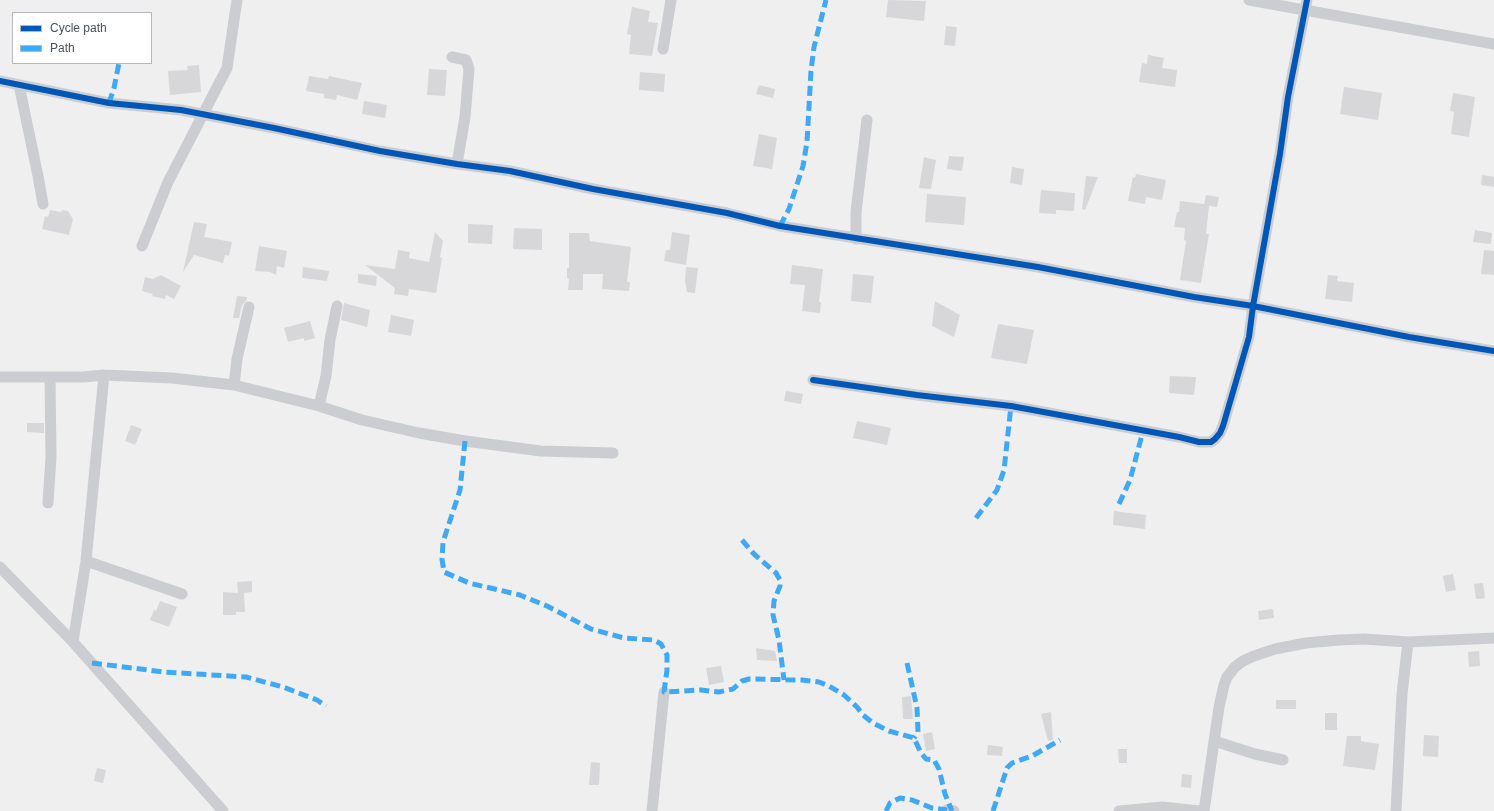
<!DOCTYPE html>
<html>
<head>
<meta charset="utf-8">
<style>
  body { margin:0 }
  #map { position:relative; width:1494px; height:811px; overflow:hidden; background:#f0efef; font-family:Helvetica,sans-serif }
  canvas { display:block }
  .legend { position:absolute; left:12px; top:12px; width:140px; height:52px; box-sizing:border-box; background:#fff; border:1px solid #b5b9bd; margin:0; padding:5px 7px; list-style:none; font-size:12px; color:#47515a }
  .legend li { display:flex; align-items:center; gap:8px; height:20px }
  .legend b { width:20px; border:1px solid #b5b9bd }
</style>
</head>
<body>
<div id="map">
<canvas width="1494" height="811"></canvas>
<ul class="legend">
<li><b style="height:5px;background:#0057b8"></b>Cycle path</li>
<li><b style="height:5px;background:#3fa9f5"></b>Path</li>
</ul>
</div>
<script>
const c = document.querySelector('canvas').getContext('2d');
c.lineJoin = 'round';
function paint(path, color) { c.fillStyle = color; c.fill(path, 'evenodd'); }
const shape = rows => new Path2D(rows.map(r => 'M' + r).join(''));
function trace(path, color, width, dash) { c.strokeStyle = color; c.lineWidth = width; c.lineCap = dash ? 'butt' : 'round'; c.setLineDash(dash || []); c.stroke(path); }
const building = shape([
  [888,0,926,1,924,21,886,17],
  [632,7,650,11,648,22,658,23,652,56,629,54,631,35,627,34],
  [946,26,957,27,955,46,944,45],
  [1148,55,1164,58,1162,68,1177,70,1175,87,1139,82,1142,63,1147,64],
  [199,65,201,92,170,95,168,71,188,70,187,66],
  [429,69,447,70,445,96,427,95],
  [640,72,665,74,664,92,639,90],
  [309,76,328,79,329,76,362,83,357,100,337,95,336,100,324,98,324,94,306,91],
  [759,85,775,89,773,98,756,94],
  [1344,87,1382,93,1378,120,1340,114],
  [1453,93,1475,97,1469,137,1451,134,1454,112,1450,111],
  [364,101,387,105,385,118,362,114],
  [759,134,777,138,772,169,753,166],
  [949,156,964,157,962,171,947,169],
  [924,157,936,160,931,189,919,188],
  [1012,167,1024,169,1022,185,1010,183],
  [1136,174,1166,180,1162,200,1146,197,1145,204,1128,201,1133,177,1135,178],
  [1482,175,1494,177,1494,187,1481,185],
  [1086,176,1098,177,1085,210,1082,209],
  [1041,190,1075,193,1074,211,1056,210,1056,214,1039,213],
  [927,194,966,197,964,225,925,222],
  [1206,195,1219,197,1217,207,1209,206,1206,234,1209,234,1201,283,1180,280,1186,241,1184,240,1185,228,1174,227,1177,212,1179,212,1180,201,1204,204],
  [50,210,61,212,62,210,68,211,73,219,69,235,42,229,45,216,48,217],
  [194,222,207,224,204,237,232,242,229,256,225,255,223,263,194,255,183,272],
  [468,224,493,225,492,244,468,243],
  [514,228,542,229,542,250,513,249],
  [1475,230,1492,233,1491,244,1473,242],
  [435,232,443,241,440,257,442,258,436,293,409,289,408,296,394,294,395,288,365,265,395,269,398,250,410,252,409,258,429,262],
  [672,232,690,235,686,265,664,261,666,250,670,250],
  [569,233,589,233,590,241,631,247,627,282,630,282,629,291,602,289,603,274,583,274,583,290,568,290,569,279,567,278,567,268,569,268],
  [259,246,287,251,284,268,277,266,276,275,270,272,255,271],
  [1484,250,1494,251,1494,275,1481,274],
  [792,265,823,269,819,302,821,302,820,313,802,311,805,285,790,284],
  [303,267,329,271,327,281,302,278],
  [686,267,698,268,695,293,687,292,685,281],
  [358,274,377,276,376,286,358,283],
  [853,274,874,276,871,303,851,301],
  [161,275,181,286,174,299,166,295,165,299,152,296,153,294,142,291,145,277,153,279],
  [1328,275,1338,276,1337,281,1354,283,1352,302,1325,299],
  [237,296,247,297,246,301,242,305,239,318,233,318],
  [935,301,960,315,954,337,932,326],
  [344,303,370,310,367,327,341,320],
  [391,315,414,320,411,336,388,332],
  [310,321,315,338,304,341,304,338,288,342,284,328],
  [998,324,1034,330,1027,364,991,358],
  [1170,376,1196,377,1194,395,1169,393],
  [786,391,803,394,801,404,784,401],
  [857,421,891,428,887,445,853,438],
  [27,423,44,423,44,433,27,432],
  [131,425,142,429,135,445,125,441],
  [1114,511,1146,515,1145,529,1113,525],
  [1453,574,1456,590,1446,592,1443,576],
  [252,581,252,592,244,593,245,612,236,612,236,615,223,615,223,592,238,593,237,582],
  [1483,583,1485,598,1476,599,1474,584],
  [160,601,177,607,169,627,150,620,154,610,156,611],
  [1273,609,1274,618,1259,620,1258,611],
  [756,648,775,651,777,661,757,660],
  [1479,651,1480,666,1469,667,1468,652],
  [721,666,724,682,709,685,706,668],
  [911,696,913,719,903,719,902,697],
  [1276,700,1296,700,1296,709,1276,709],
  [1051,712,1053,740,1048,741,1041,714],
  [1325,713,1337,713,1337,730,1325,730],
  [932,732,935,749,926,751,923,734],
  [1424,735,1439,736,1438,757,1423,756],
  [1347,736,1361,736,1361,741,1379,744,1375,770,1343,766],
  [988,745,1003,747,1002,756,987,755],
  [1118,749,1127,749,1127,763,1119,763],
  [591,762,600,763,599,785,589,785],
  [97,768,106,770,103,783,94,781],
  [1182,774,1192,775,1191,788,1181,787]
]);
const minor = shape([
  [1249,0,1494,44],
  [663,49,671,0],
  [452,57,466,60,469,69,465,117,457,164],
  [0,81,109,103,181,110,274,128,380,151,457,164,510,171,593,189,727,213,780,226,1038,267,1194,297,1253,306,1409,337,1494,351],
  [19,85,38,176,43,204],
  [856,239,856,212,867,120],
  [142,246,168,182,227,68,237,0],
  [0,377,83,377,104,375,172,378,234,385,319,406,362,420,419,433,465,441,541,451,613,453],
  [813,380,917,395,1011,406,1179,437,1199,442,1211,442,1215,439,1220,433,1223,426,1249,337,1253,306,1280,154,1288,97,1307,0],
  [234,385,237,359,249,307],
  [319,406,326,376,330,340,337,306],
  [48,503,51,457,50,377],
  [86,561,182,594],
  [0,567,73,642,223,811],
  [73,642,86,561,104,375],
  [1214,741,1255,754,1283,760],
  [947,810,954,811],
  [652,811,664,692],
  [1119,811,1162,807,1200,811],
  [1204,811,1219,707,1224,685,1227,677,1235,667,1243,661,1254,656,1275,649,1306,643,1339,640,1364,639,1408,642,1494,638],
  [1396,811,1402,694,1408,642]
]);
const quiet = shape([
  [109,103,114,88,119,63],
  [780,226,789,209,803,166,807,142,811,71,814,47,826,0],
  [465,441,460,490,443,542,442,559,444,572,469,583,520,595,547,606,591,629,624,638,654,640,661,644,667,655,667,670,664,692,701,690,719,692,733,689,742,681,749,679,802,680,819,682,829,686,844,695,857,707,863,715,873,723,889,731,914,738,921,753,926,759,934,760,939,769,945,794,952,811],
  [1119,504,1130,480,1143,431],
  [976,518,997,490,1004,470,1011,406],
  [742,540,754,554,776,573,780,580,780,586,774,601,773,615,779,640,784,680],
  [92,663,164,672,246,677,283,687,317,700,326,706],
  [907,663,917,708,918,732,914,738],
  [886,811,890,803,900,798,912,800,932,808,947,810],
  [993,811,1007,768,1012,763,1032,756,1060,740]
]);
const cycleway = shape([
  [0,81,109,103,181,110,274,128,380,151,457,164,510,171,593,189,727,213,780,226,1038,267,1194,297,1253,306,1409,337,1494,351],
  [813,380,917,395,1011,406,1179,437,1199,442,1211,442,1215,439,1220,433,1223,426,1249,337,1253,306,1280,154,1288,97,1307,0]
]);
paint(building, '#d7d7d9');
trace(minor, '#cbcdd0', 11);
trace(quiet, '#3fa9f5', 5, [10, 5]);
trace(cycleway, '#0057b8', 6);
</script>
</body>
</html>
